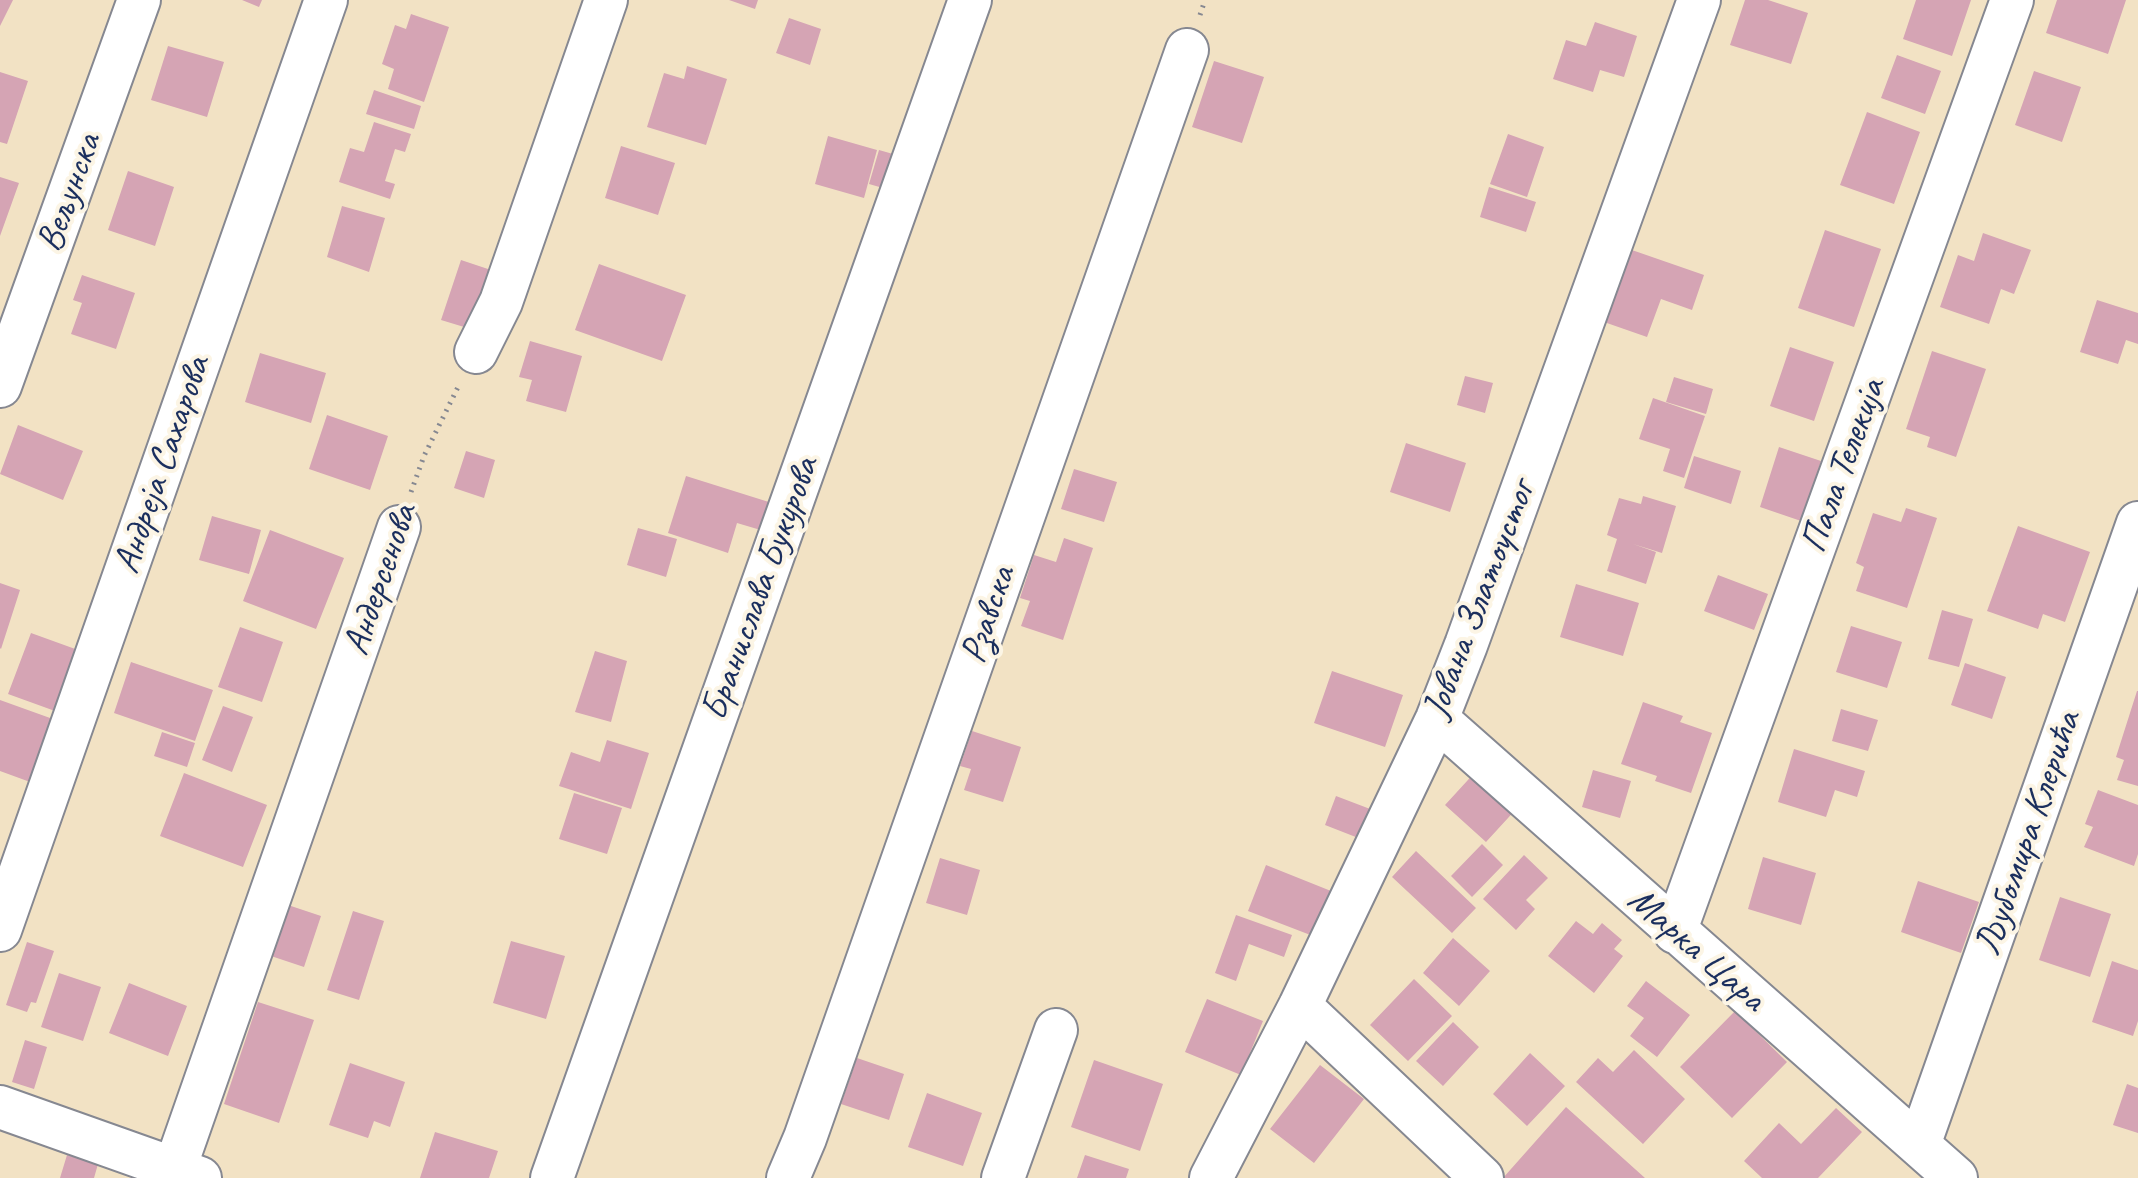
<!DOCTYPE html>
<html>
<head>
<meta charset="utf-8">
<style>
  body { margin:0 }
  canvas { display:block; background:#f2e2c4 }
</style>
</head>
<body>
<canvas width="2138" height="1178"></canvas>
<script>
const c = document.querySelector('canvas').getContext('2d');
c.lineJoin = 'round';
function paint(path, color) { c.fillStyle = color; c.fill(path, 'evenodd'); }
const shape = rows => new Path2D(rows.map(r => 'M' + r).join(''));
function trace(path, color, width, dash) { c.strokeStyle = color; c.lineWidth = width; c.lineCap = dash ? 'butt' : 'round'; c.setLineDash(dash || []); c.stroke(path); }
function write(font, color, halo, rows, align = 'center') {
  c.font = font + ' Caveat,sans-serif'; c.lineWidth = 8; c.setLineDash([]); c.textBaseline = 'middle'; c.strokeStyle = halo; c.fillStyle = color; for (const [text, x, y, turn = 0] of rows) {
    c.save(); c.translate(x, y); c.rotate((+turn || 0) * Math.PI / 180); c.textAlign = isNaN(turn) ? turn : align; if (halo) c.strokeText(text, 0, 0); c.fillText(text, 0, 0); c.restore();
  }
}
const building = shape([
  [0,0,13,0,0,26],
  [242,0,262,0,259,7],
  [729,0,758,0,755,9],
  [1745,0,1768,0,1808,13,1791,64,1730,45],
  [1916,0,1971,0,1952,56,1903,39],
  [2057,0,2126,0,2108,54,2046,33],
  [411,14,449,27,424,102,388,89,394,69,382,64,395,25,406,29],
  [789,18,821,29,810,65,776,53],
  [1595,22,1637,36,1624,77,1600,70,1593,92,1553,79,1566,40,1586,46],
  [168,46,224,62,207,117,151,100],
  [1897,55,1941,71,1925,114,1881,98],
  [1214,61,1264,77,1242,143,1192,127],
  [687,66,727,79,706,145,647,127,664,73,684,79],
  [2034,71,2081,87,2062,142,2015,125],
  [0,72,28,81,7,144,0,142],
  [374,90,421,106,414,129,366,114],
  [1867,112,1920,132,1894,204,1840,185],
  [374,122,411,134,405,152,395,149,385,181,395,184,390,199,339,182,350,148,364,152],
  [1508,134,1544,147,1527,197,1490,184],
  [828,136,877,150,864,198,815,184],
  [621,146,675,163,658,215,605,198],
  [879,150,900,156,890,190,869,184],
  [128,171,174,187,155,246,108,230],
  [0,177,19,183,0,236],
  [1489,187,1536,202,1526,232,1480,217],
  [342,206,385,218,369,272,327,257],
  [1825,230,1881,249,1854,327,1798,308],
  [1983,233,2031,250,2014,294,2001,289,1989,324,1940,307,1958,255,1974,261],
  [1629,249,1704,275,1692,310,1661,299,1647,337,1604,322],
  [461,260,494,271,474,330,441,320],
  [599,264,686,295,662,361,575,330],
  [82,275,135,293,116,349,71,334,82,303,73,300],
  [2097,300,2138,313,2138,344,2126,340,2118,364,2080,352],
  [530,341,582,356,566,412,526,401,532,380,519,377],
  [1790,347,1834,362,1814,421,1770,406],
  [1932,351,1986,369,1956,457,1927,447,1930,437,1906,429],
  [260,353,326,373,311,423,245,402],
  [1465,376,1493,383,1485,413,1457,405],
  [1674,377,1713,389,1706,414,1666,402],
  [1653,398,1705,416,1684,478,1663,471,1670,449,1639,439],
  [327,415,388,436,370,490,309,469],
  [18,425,83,451,63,500,0,474],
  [1406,443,1466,463,1450,512,1390,492],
  [1779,447,1821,461,1801,521,1760,507],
  [466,451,495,460,484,498,454,488],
  [1694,456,1741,471,1731,504,1684,488],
  [1074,469,1117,482,1104,522,1061,509],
  [686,476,772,503,764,531,737,523,728,553,668,533],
  [1643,496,1676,506,1662,553,1633,544,1656,552,1646,584,1607,571,1617,539,1607,535,1619,498,1641,504],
  [1906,508,1937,518,1907,608,1856,591,1864,567,1856,563,1873,513,1901,522],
  [212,516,261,530,249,574,199,560],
  [2018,526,2090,552,2065,622,2043,614,2038,629,1987,611],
  [638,528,677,539,666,577,627,565],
  [270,530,344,558,316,629,243,601],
  [1064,538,1093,548,1063,640,1021,626,1030,601,1020,598,1034,555,1056,562],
  [1718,575,1768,594,1754,630,1704,611],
  [0,583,20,590,1,649,0,648],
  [1576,584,1639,603,1623,656,1560,637],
  [1942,610,1973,619,1959,667,1928,659],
  [1851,626,1902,642,1887,688,1836,672],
  [240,627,283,642,262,702,218,687],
  [31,633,78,650,55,711,8,694],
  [595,651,627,661,611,722,575,712],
  [131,662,213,690,195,741,114,713],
  [1965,663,2006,677,1992,719,1951,705],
  [1332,671,1403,695,1385,747,1314,723],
  [2137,691,2138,691,2138,786,2117,780,2124,760,2116,757],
  [0,700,64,723,41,786,0,771],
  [1643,702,1683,716,1680,722,1712,733,1691,793,1655,781,1657,776,1621,764],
  [223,706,253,717,232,772,202,760],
  [1841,709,1878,720,1868,751,1832,741],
  [972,731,1021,747,1003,802,964,790,971,769,960,766],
  [162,732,195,743,187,767,154,756],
  [607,740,649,753,631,809,559,786,571,752,600,762],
  [1794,749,1865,771,1857,797,1835,790,1826,817,1778,802],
  [1478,769,1519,806,1486,842,1445,805],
  [1593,770,1631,781,1620,818,1582,807],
  [184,773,267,805,243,867,160,836],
  [2098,790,2138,805,2138,854,2134,866,2084,847,2093,827,2085,824],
  [574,793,622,808,607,854,559,839],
  [1336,796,1378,812,1366,841,1325,825],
  [1482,844,1503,865,1472,897,1451,876],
  [1416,851,1476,908,1452,933,1392,877],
  [1524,855,1548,878,1526,900,1535,909,1516,930,1483,899],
  [1763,857,1816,873,1801,925,1748,909],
  [940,858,980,870,967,915,926,903],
  [1266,865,1331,891,1313,936,1248,911],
  [1918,881,1979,902,1961,953,1901,932],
  [2060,897,2111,914,2090,977,2039,960],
  [285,904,321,916,304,967,268,955],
  [353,911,384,921,359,1000,327,990],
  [1236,915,1292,935,1284,957,1249,944,1236,981,1215,973],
  [1576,921,1593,934,1602,923,1622,940,1614,949,1623,956,1594,993,1548,956],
  [1453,938,1490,971,1459,1006,1423,973],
  [511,941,565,956,546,1019,493,1003],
  [27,942,54,951,36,1003,31,1002,27,1012,6,1005],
  [2112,961,2138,970,2138,1021,2133,1036,2092,1022],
  [59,973,101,987,83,1041,41,1027],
  [1414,979,1452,1016,1408,1061,1370,1025],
  [1646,981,1690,1015,1657,1057,1630,1036,1644,1018,1627,1006],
  [129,983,187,1006,168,1056,109,1033],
  [1207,999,1263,1021,1241,1075,1185,1052],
  [258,1002,314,1020,279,1123,224,1104],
  [1735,1011,1787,1062,1732,1118,1680,1067],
  [1453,1022,1479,1047,1443,1086,1416,1061],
  [25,1040,47,1047,34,1089,12,1082],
  [1634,1050,1685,1099,1643,1144,1576,1082,1598,1058,1613,1072],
  [1530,1053,1565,1086,1527,1126,1493,1094],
  [857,1058,904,1074,889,1120,841,1104],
  [1094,1060,1163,1084,1140,1151,1071,1127],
  [350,1063,405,1082,390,1127,374,1121,368,1138,329,1125],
  [1320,1065,1364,1099,1314,1163,1270,1129],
  [2127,1084,2138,1088,2138,1133,2113,1125],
  [927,1093,982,1113,963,1166,908,1147],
  [1566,1107,1645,1178,1503,1178],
  [1836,1108,1862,1132,1818,1178,1762,1178,1744,1161,1779,1123,1801,1144],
  [435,1132,498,1151,489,1178,420,1178],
  [67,1155,98,1164,94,1178,60,1178],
  [1085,1155,1129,1169,1126,1178,1077,1178]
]);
const path = shape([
  [1200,15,1205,0],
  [411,492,424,456,459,385]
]);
const minor = shape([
  [476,352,501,302,606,0],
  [0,386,139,0],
  [1437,719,1956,1178],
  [0,930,326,0],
  [1675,932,2012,0],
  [1300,1006,1482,1178],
  [0,1107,200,1178],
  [1919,1145,2138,523],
  [175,1168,399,527],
  [552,1178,970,0],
  [788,1178,805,1138,1187,50],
  [1003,1178,1056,1030],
  [1211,1178,1300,1006,1437,719,1466,645,1699,0]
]);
const streetNames = [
  ["Вељунска",70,193,-70],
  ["Андреја Сахарова",163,465,-71],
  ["Пала Телекија",1844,466,-70],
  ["Андерсенова",381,580,-71],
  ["Бранислава Букурова",761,589,-70],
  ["Јована Златоустог",1480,600,-69],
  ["Рзавска",989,615,-71],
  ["Љубомира Клерића",2029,834,-71],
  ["Марка Цара",1696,950,41]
];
paint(building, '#d5a4b4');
trace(minor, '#868891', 46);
trace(path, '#868891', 5, [2, 6]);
trace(minor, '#fff', 42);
write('38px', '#1b2f5e', '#fcf5e5', streetNames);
</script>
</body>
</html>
